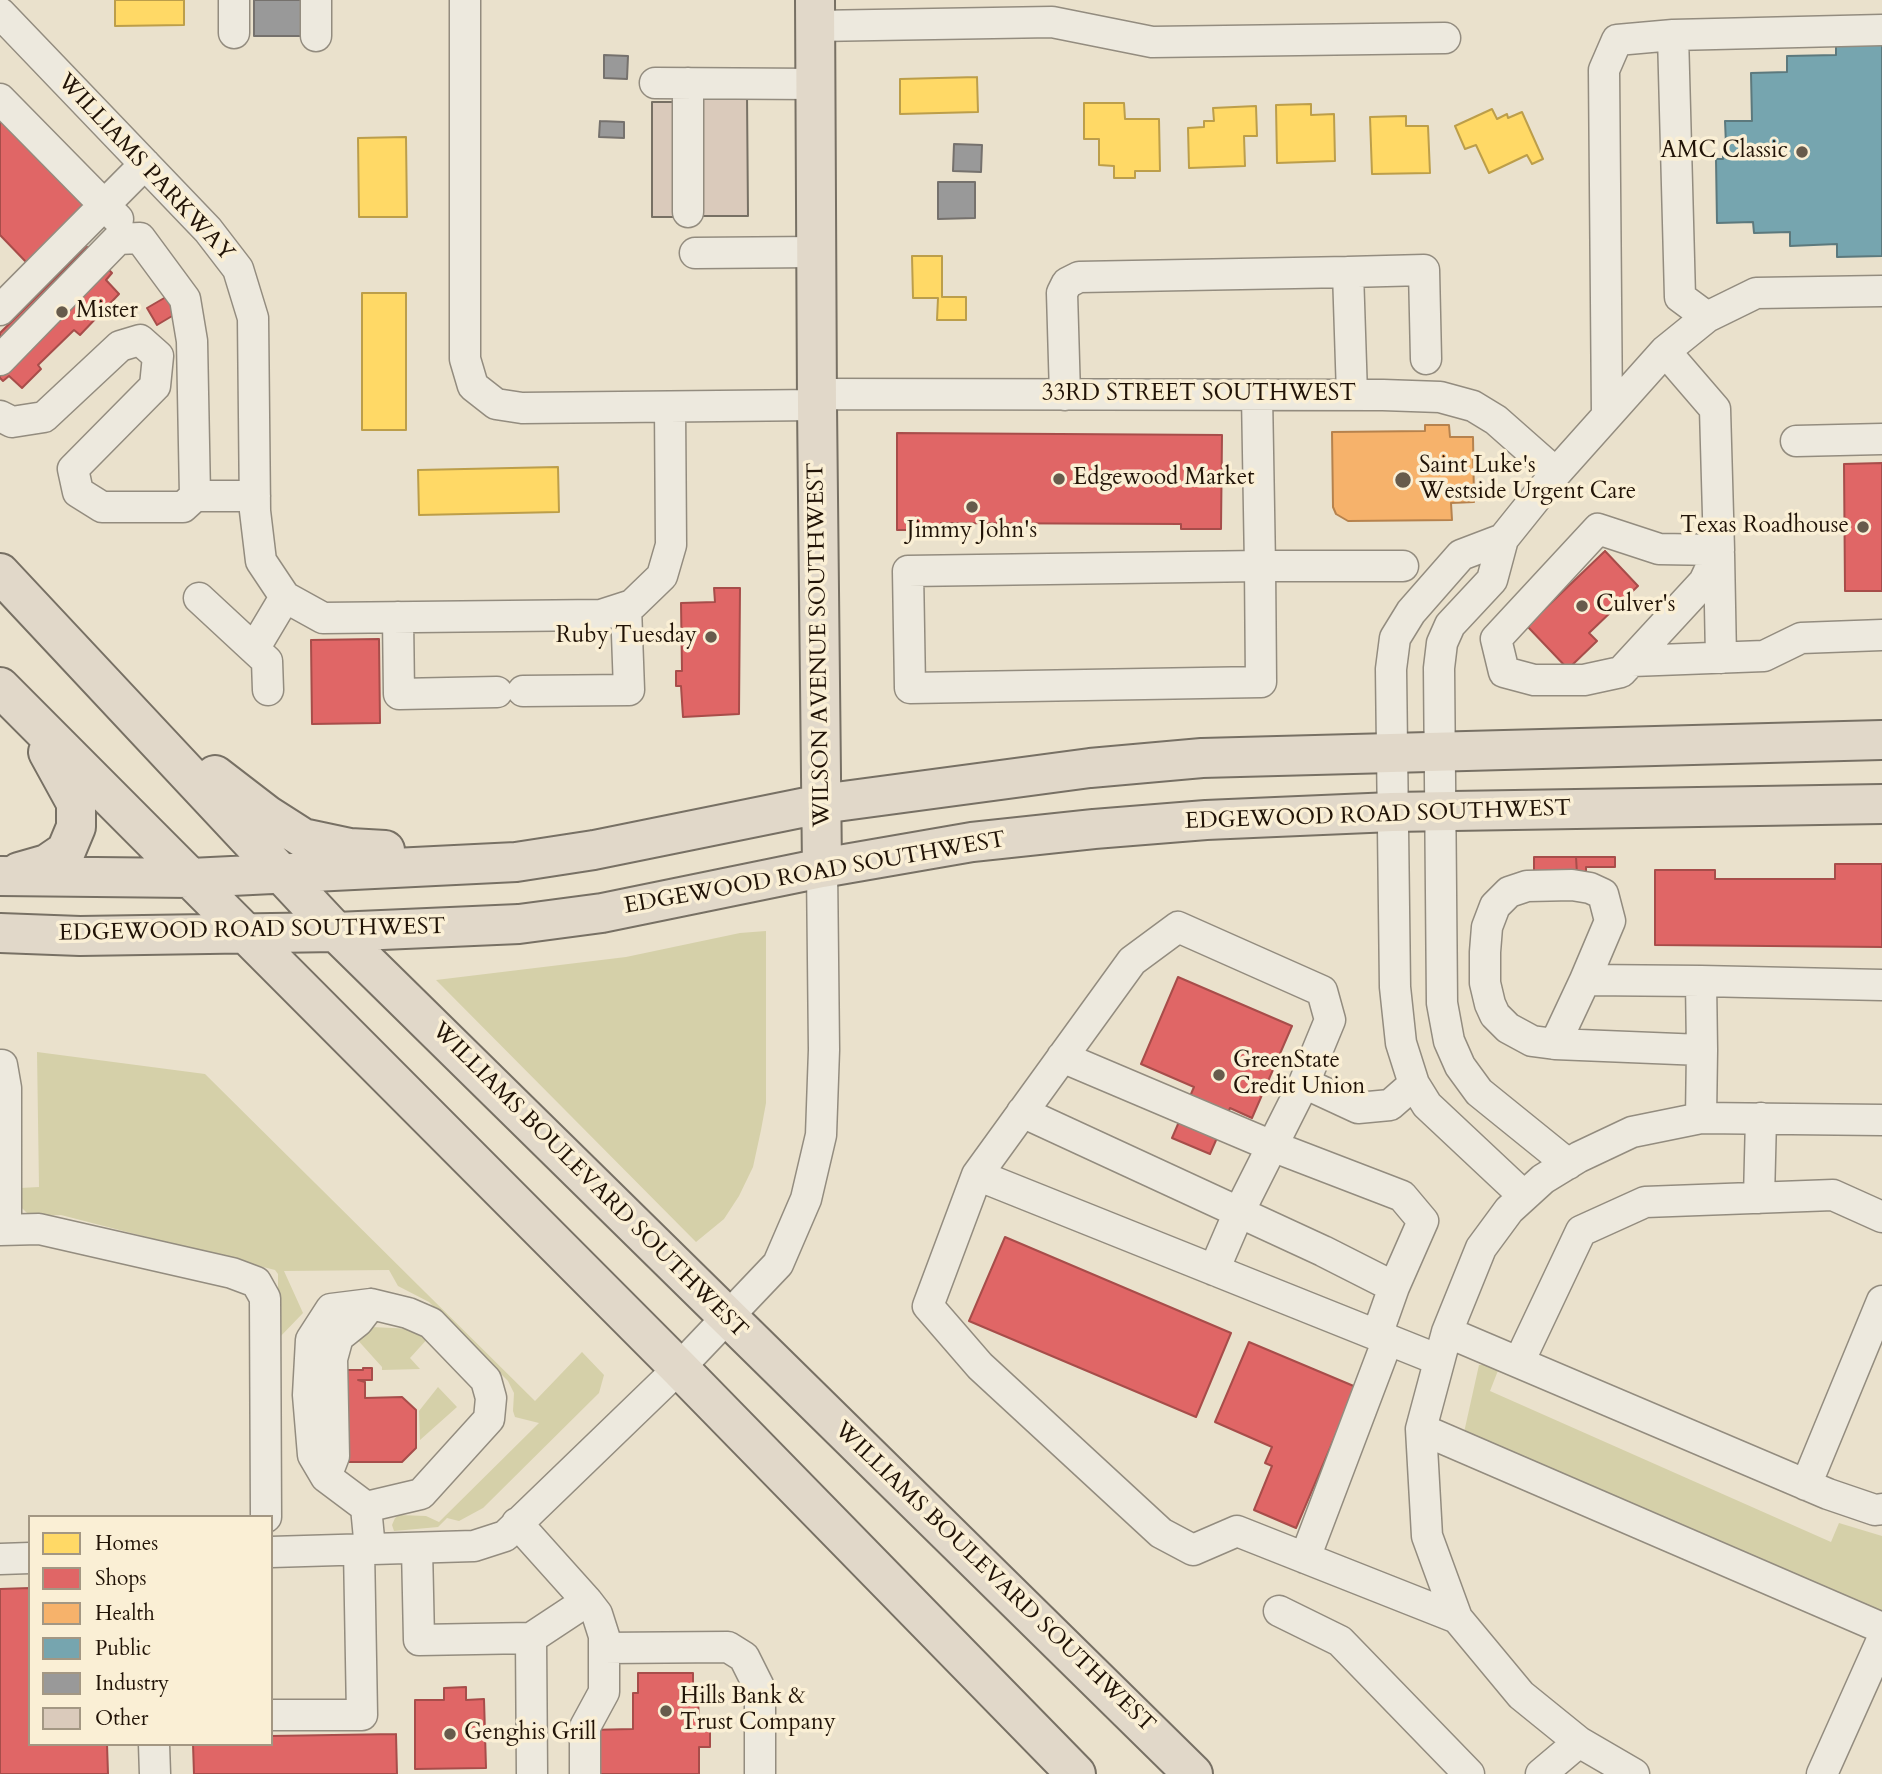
<!DOCTYPE html>
<html>
<head>
<meta charset="utf-8">
<style>
  body { margin:0 }
  #map { position:relative; width:1882px; height:1774px; overflow:hidden; background:#eae1cc; font-family:Cardo,serif }
  canvas { display:block }
  .legend { position:absolute; left:28px; top:1515px; width:245px; height:231px; box-sizing:border-box; background:#faefd5; border:2px solid #a39783; margin:0; padding:9px 12px; list-style:none; font-size:21px; color:#211307 }
  .legend li { display:flex; align-items:center; gap:14px; height:35px }
  .legend b { width:35px; border:2px solid #a39783 }
</style>
</head>
<body>
<div id="map">
<canvas width="1882" height="1774"></canvas>
<ul class="legend">
<li><b style="height:19px;background:#ffd966"></b>Homes</li>
<li><b style="height:19px;background:#e06666"></b>Shops</li>
<li><b style="height:19px;background:#f6b26b"></b>Health</li>
<li><b style="height:19px;background:#76a5af"></b>Public</li>
<li><b style="height:19px;background:#999"></b>Industry</li>
<li><b style="height:19px;background:#dacabb"></b>Other</li>
</ul>
</div>
<script>
const c = document.querySelector('canvas').getContext('2d');
c.lineJoin = 'round';
function paint(path, color) { c.fillStyle = color; c.fill(path, 'evenodd'); }
const shape = rows => new Path2D(rows.map(r => 'M' + r).join(''));
function trace(path, color, width, dash) { c.strokeStyle = color; c.lineWidth = width; c.lineCap = dash ? 'butt' : 'round'; c.setLineDash(dash || []); c.stroke(path); }
function write(font, color, halo, rows, align = 'center') {
  c.font = font + ' Cardo,serif'; c.lineWidth = 7; c.setLineDash([]); c.textBaseline = 'middle'; c.strokeStyle = halo; c.fillStyle = color; for (const [text, x, y, turn = 0] of rows) {
    c.save(); c.translate(x, y); c.rotate((+turn || 0) * Math.PI / 180); c.textAlign = isNaN(turn) ? turn : align; if (halo) c.strokeText(text, 0, 0); c.fillText(text, 0, 0); c.restore();
  }
}
const green = shape([
  [766,931,766,1103,761,1130,753,1167,739,1196,724,1219,696,1242,436,980,626,957,740,933],
  [37,1052,205,1074,535,1401,582,1352,604,1375,599,1393,483,1508,459,1521,447,1518,438,1527,394,1531,392,1525,395,1518,399,1515,426,1516,439,1522,539,1423,515,1417,513,1411,514,1393,508,1381,429,1302,398,1286,389,1270,284,1271,303,1313,278,1339,278,1274,275,1270,61,1215,32,1216,27,1213,21,1207,18,1200,20,1188,39,1187],
  [371,1327,414,1329,430,1336,410,1358,420,1369,382,1370,382,1367,354,1336],
  [1479,1365,1494,1365,1499,1368,1490,1391,1831,1542,1839,1523,1882,1536,1882,1620,1463,1437],
  [438,1387,457,1407,420,1440,419,1411]
]);
const homes = shape([
  [115,0,184,0,184,25,115,26,115,0],
  [977,77,978,112,900,114,900,79,977,77],
  [1084,103,1124,103,1125,119,1159,119,1160,171,1135,171,1135,178,1114,178,1114,166,1099,165,1099,139,1084,139,1084,103],
  [1311,104,1311,115,1334,114,1335,161,1277,163,1276,105,1311,104],
  [1256,106,1257,136,1244,136,1245,166,1189,168,1188,128,1204,127,1204,121,1214,121,1213,108,1256,106],
  [1492,109,1497,119,1507,114,1508,118,1522,112,1543,159,1532,164,1527,155,1489,173,1476,145,1465,149,1455,126,1492,109],
  [1406,116,1406,126,1428,126,1430,173,1372,174,1370,117,1406,116],
  [406,137,407,217,359,217,358,138,406,137],
  [912,256,942,256,942,297,966,297,966,320,937,320,938,298,913,298,912,256],
  [362,293,406,293,406,430,362,430,362,293],
  [558,467,559,512,419,515,418,470,558,467]
]);
const shops = shape([
  [0,118,85,205,27,263,0,235,0,118],
  [87,247,112,273,106,280,119,294,80,335,74,330,38,365,41,369,22,388,9,376,3,381,0,378,0,333,87,247],
  [190,283,199,300,157,325,147,308,190,283],
  [897,433,1222,435,1221,529,1181,529,1181,524,941,523,941,530,897,530,897,433],
  [1882,463,1882,591,1845,591,1844,464,1882,463],
  [1605,551,1638,586,1589,633,1597,641,1568,669,1527,626,1605,551],
  [714,588,740,588,739,714,683,717,681,686,676,686,676,671,682,671,681,603,715,602,714,588],
  [379,639,380,723,312,724,311,640,379,639],
  [1534,857,1576,857,1577,874,1534,874,1534,857],
  [1576,857,1615,857,1615,867,1586,867,1586,874,1577,874,1576,857],
  [1835,864,1882,864,1882,947,1655,945,1655,870,1715,870,1715,879,1835,879,1835,864],
  [1178,977,1292,1026,1252,1118,1230,1108,1210,1154,1172,1138,1194,1087,1141,1064,1178,977],
  [1005,1237,1231,1333,1196,1417,969,1321,1005,1237],
  [1249,1342,1356,1387,1296,1528,1254,1510,1272,1466,1265,1463,1272,1447,1215,1422,1249,1342],
  [363,1368,372,1368,372,1380,358,1380,365,1382,365,1398,402,1397,416,1410,416,1448,402,1462,344,1462,343,1370,363,1370,363,1368],
  [30,1588,30,1744,107,1744,108,1774,0,1774,0,1589,30,1588],
  [638,1673,693,1673,693,1694,698,1693,699,1729,710,1728,710,1747,699,1747,699,1774,590,1774,589,1730,633,1729,633,1693,638,1693,638,1673],
  [466,1687,466,1700,484,1699,486,1768,415,1769,415,1700,444,1700,444,1688,466,1687],
  [396,1734,397,1774,194,1774,193,1744,271,1744,271,1736,396,1734]
]);
const health = shape([
  [1425,425,1449,425,1450,437,1473,437,1474,502,1451,503,1452,520,1348,521,1336,514,1333,507,1332,432,1425,431,1425,425]
]);
const public = shape([
  [1836,41,1882,41,1882,256,1837,257,1837,244,1790,246,1790,232,1754,233,1753,222,1717,223,1716,159,1723,159,1723,145,1726,145,1725,121,1752,121,1751,73,1787,72,1787,56,1836,55,1836,41]
]);
const industry = shape([
  [254,0,305,0,306,36,254,36,254,0],
  [604,55,628,56,627,79,604,78,604,55],
  [600,121,624,122,624,138,599,137,600,121],
  [954,144,982,145,981,172,953,171,954,144],
  [938,182,975,182,975,218,938,219,938,182]
]);
const building = shape([
  [700,94,747,94,748,216,700,216,700,94],
  [652,102,676,102,677,217,652,217,652,102]
]);
const minor = shape([
  [465,0,465,359,473,386,496,404,522,408,817,405],
  [0,13,208,230,238,269,253,318,255,511,261,561,285,597,323,618,601,615,632,605,662,576,671,545,670,407],
  [815,26,1052,22,1152,42,1445,38],
  [234,33,234,0],
  [316,36,316,0],
  [655,83,816,84],
  [688,83,688,212],
  [0,99,118,219],
  [695,253,816,252],
  [1348,272,1424,270,1426,359],
  [0,310,145,164],
  [1707,317,1680,297,1673,35,1882,30],
  [1665,351,1715,409,1719,550,1659,549,1598,529,1496,639,1504,672,1534,680,1584,680,1621,672,1704,582,1719,550],
  [0,360,118,239,140,238,185,299,192,341,195,496,183,507,102,507,78,492,73,469,155,386,158,356,140,340,120,346,44,417,12,422,0,416],
  [817,394,1383,395,1440,397,1473,406,1496,420,1556,473],
  [1065,395,1062,293,1067,283,1079,277,1348,272,1352,395],
  [1257,395,1260,566,908,571,910,688,1261,682,1260,566,1403,566],
  [1607,415,1604,70,1617,40,1673,35],
  [1796,441,1882,439],
  [195,496,255,496],
  [1503,539,1461,555,1411,612,1395,638,1391,669,1395,987,1401,1043,1414,1084,1427,1105,1524,1196],
  [1719,554,1721,658],
  [199,598,254,649,285,597],
  [398,617,399,694,497,692],
  [254,649,267,661,268,690],
  [1632,661,1764,656,1801,638,1882,635],
  [523,691,629,690,626,607],
  [1701,981,1702,1050,1555,1044,1585,980,1701,981,1882,985],
  [1555,1044,1532,1041,1508,1028,1495,1015,1490,1004,1485,983,1485,952,1487,927,1495,906,1509,892,1527,886,1572,885,1590,888,1603,894,1610,921,1585,980],
  [1062,1057,1272,1146,1402,1196,1423,1221,1394,1287],
  [0,1065,2,1065,6,1088,6,1230],
  [1414,1084,1390,1105,1358,1108,1304,1083,1330,1020,1322,991,1178,927,1132,961,977,1175,928,1306,980,1366,1161,1533,1193,1550,1237,1531,1457,1618],
  [1022,1112,1323,1251,1394,1287,1377,1335],
  [1701,1118,1702,1050],
  [1568,1164,1479,1092,1460,1066,1449,1041,1442,1003,1439,668,1442,643,1450,625,1492,580,1503,539,1556,473,1665,351,1707,317,1756,293,1882,291],
  [977,1175,1439,1360],
  [1759,1198,1761,1118],
  [0,1230,39,1229,232,1273,256,1282,265,1298,266,1517],
  [1214,1270,1239,1212,1304,1083],
  [1447,1332,1828,1494,1875,1510,1882,1509],
  [1519,1362,1581,1231,1645,1202,1833,1195,1882,1217],
  [1421,1429,1882,1628],
  [326,1477,334,1456,332,1359,338,1337,358,1321,371,1304],
  [1806,1485,1882,1301],
  [366,1507,421,1494,489,1419,491,1398,486,1380,431,1323,408,1313,371,1304,331,1309,311,1340,308,1395,313,1455,326,1477,366,1507,370,1549],
  [517,1523,587,1601,597,1614,604,1636,604,1692,585,1727,585,1774],
  [417,1548,419,1640,531,1638],
  [271,1552,474,1546,505,1536,679,1368,778,1264,806,1199,821,1135,824,1050,822,868],
  [1305,1558,1388,1339],
  [0,1559,30,1558],
  [1279,1611,1340,1641,1469,1774],
  [604,1648,728,1647,744,1657,760,1689,760,1774],
  [271,1715,362,1715,359,1549],
  [154,1744,155,1774],
  [532,1774,531,1638,587,1601],
  [1541,1774,1579,1742],
  [1634,1774,1579,1742,1521,1695,1457,1618,1427,1536,1421,1429,1447,1332,1481,1248,1509,1210,1543,1179,1579,1157,1632,1132,1701,1118,1882,1120],
  [1822,1774,1882,1640]
]);
const major = shape([
  [815,0,817,405,822,868],
  [0,573,336,932,1193,1774],
  [0,687,679,1368,1076,1774],
  [215,775,267,815,303,838,350,848,385,850],
  [19,872,47,864,66,851,76,827,76,803,48,752],
  [0,876,191,878,516,862,594,850,821,804,1090,768,1202,758,1882,740],
  [0,933,80,936,336,932,519,924,602,913,822,868,972,842,1094,829,1206,820,1392,812,1882,804]
]);
const markers = [
  [1802,152,7,"#675b4c"],
  [62,312,7,"#675b4c"],
  [1059,479,7,"#675b4c"],
  [1403,480,9,"#675b4c"],
  [972,507,7,"#675b4c"],
  [1863,527,7,"#675b4c"],
  [1582,606,7,"#675b4c"],
  [711,637,7,"#675b4c"],
  [1219,1075,7,"#675b4c"],
  [666,1711,7,"#675b4c"],
  [450,1734,7,"#675b4c"]
];
const poiNames = [
  ["AMC Classic",1788,152,"right"],
  ["Mister",76,312],
  ["Saint Luke's",1419,467],
  ["Westside Urgent Care",1419,493],
  ["Edgewood Market",1073,479],
  ["Texas Roadhouse",1849,527,"right"],
  ["Jimmy John's",972,532,"center"],
  ["Culver's",1596,606],
  ["Ruby Tuesday",697,637,"right"],
  ["GreenState",1233,1062],
  ["Credit Union",1233,1088],
  ["Hills Bank &",680,1698],
  ["Trust Company",680,1724],
  ["Genghis Grill",464,1734]
];
const streetNames = [
  ["WILLIAMS PARKWAY",145,168,47],
  ["33RD STREET SOUTHWEST",1199,395],
  ["WILSON AVENUE SOUTHWEST",820,645,-91],
  ["EDGEWOOD ROAD SOUTHWEST",1378,816,-2],
  ["EDGEWOOD ROAD SOUTHWEST",815,874,-10],
  ["EDGEWOOD ROAD SOUTHWEST",252,931,-1],
  ["WILLIAMS BOULEVARD SOUTHWEST",589,1181,45],
  ["WILLIAMS BOULEVARD SOUTHWEST",994,1578,44]
];
paint(green, '#d5d0a9');
paint(homes, '#ffd966');
trace(homes, '#bc9e4a', 2);
paint(shops, '#e06666');
trace(shops, '#a74d4a', 2);
paint(health, '#f6b26b');
trace(health, '#b6824d', 2);
paint(public, '#76a5af');
trace(public, '#5c797d', 2);
paint(industry, '#999');
trace(industry, '#75716d', 2);
paint(building, '#dacabb');
trace(building, '#777064', 2);
trace(minor, '#938c7f', 33);
trace(major, '#777064', 42);
trace(minor, '#ede9de', 30);
trace(major, '#e1d8c9', 38);
for (const [x, y, r, color] of markers) { const dot = new Path2D(); dot.arc(x, y, r, 0, 2 * Math.PI); c.fillStyle = color; c.fill(dot); trace(dot, '#faefd5', 2.5); }
write('23px', '#211307', '#faefd5', poiNames, 'left');
write('23px', '#211307', '#faefd5', streetNames);
</script>
</body>
</html>
